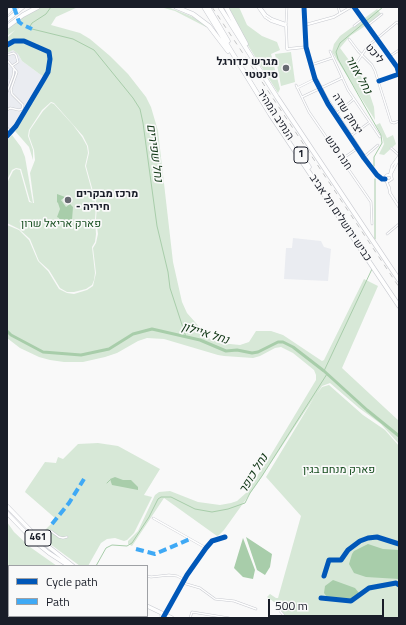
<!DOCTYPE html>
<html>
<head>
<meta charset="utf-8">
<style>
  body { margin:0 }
  #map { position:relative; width:406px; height:625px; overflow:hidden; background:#f9f9f9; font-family:"Titillium Web",sans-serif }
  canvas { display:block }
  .frame { position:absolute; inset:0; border:8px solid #191d28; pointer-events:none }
  .legend { position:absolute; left:8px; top:565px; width:140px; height:52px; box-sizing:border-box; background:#f9f9f9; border:1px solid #9fa1a5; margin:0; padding:5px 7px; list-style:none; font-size:12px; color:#191d28 }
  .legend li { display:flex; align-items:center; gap:8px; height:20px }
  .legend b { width:20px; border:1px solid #9fa1a5 }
  .scale { position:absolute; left:268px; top:599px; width:116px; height:18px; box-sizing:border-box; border:2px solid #191d28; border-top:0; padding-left:5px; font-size:12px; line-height:14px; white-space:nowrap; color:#191d28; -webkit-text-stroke:3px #f9f9f9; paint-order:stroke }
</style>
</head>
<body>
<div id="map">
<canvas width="406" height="625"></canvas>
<div class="frame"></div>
<ul class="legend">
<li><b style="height:5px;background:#0057b8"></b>Cycle path</li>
<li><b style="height:5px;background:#3fa9f5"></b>Path</li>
</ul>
<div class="scale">500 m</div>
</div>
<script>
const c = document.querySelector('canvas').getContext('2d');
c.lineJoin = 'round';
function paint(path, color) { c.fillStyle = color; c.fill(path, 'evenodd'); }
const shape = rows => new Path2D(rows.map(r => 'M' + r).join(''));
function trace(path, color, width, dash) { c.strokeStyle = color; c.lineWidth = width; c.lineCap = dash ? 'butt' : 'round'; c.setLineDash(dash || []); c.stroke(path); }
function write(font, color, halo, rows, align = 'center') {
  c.font = font + ' "Titillium Web",Heebo,sans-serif'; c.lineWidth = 3.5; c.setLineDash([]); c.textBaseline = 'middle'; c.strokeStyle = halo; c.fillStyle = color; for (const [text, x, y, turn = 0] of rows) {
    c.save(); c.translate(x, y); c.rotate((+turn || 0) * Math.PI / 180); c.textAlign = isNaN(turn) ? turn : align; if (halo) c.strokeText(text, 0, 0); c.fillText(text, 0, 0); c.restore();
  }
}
const built = shape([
  [13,50,18,54,22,61,45,78,15,131,7,141,7,53],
  [293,238,321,241,324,247,331,249,328,281,284,279,286,248,292,248]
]);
const green = shape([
  [41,7,78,7,56,17,51,25,80,33,90,39,110,56,128,74,146,97,151,107,158,131,173,262,182,302,187,313,210,339,220,343,240,345,249,342,256,331,271,331,283,335,322,361,324,360,364,279,378,286,342,368,399,421,399,444,381,424,359,408,330,383,322,386,317,394,322,387,329,385,363,415,385,430,399,446,399,618,288,618,286,617,281,610,276,608,277,604,267,597,270,594,276,598,278,598,301,516,266,477,315,396,257,484,224,530,219,535,217,536,164,498,132,546,128,544,128,541,138,531,155,495,159,492,170,491,198,502,220,505,231,503,237,501,246,493,269,458,316,380,316,375,314,370,293,353,281,347,275,348,260,356,253,358,224,356,218,355,164,339,147,338,138,341,117,353,105,357,83,362,64,362,50,360,39,357,20,348,7,338,7,225,19,230,29,240,38,261,48,271,59,289,67,293,74,294,87,290,93,286,96,273,93,248,96,243,98,234,96,219,97,206,86,166,89,153,88,146,83,136,54,103,51,102,42,110,29,130,28,136,33,150,33,160,29,147,15,131,45,78,22,61,18,54,13,50,7,53,7,38,15,30,7,36,7,29,20,19],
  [146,7,168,7,193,17,207,26,206,27,175,11,164,8],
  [228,7,239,7,247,25,262,36,277,42,280,50,271,54,280,89,278,93,242,36],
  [377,9,382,15,350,36,340,48,366,83,374,107,375,120,332,52,334,44,340,36],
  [291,52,295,82,281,86,275,54],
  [51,103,54,104,73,125,82,137,87,146,88,153,85,166,96,206,95,219,96,234,95,242,92,247,95,273,94,280,92,285,86,289,74,292,67,292,60,288,49,270,39,261,30,239,19,229,7,223,7,183,13,171,16,169,20,170,29,202,34,203,30,173,35,160,34,150,29,136,30,130,43,111],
  [380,123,387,138,393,135,396,144,384,155,379,154,384,144,382,136,376,125],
  [12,135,21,147,25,157,33,203,30,201,21,169,16,168,12,170,7,180,7,141],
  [98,443,118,446,160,469,144,495,152,497,134,533,127,540,124,541,115,538,107,539,101,543,88,566,80,566,50,544,36,532,43,532,56,519,25,492,26,490,45,462,56,463,58,457,63,459,78,444],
  [7,522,14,532,30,547,57,566,9,566,9,616,37,616,36,618,7,618]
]);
const water = shape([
  [57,194,65,197,61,200,66,207,70,204,73,207,72,220,60,221,59,218,57,217,60,209,58,203,57,202],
  [115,477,123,480,131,480,138,487,138,490,112,485,110,479],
  [246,537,272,554,270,567,265,575,257,570],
  [243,538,255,570,253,579,243,577,234,568],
  [368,544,383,549,399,550,399,579,366,577,354,573,349,564,352,554,354,551],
  [333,580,355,588,359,593,351,599,327,597,324,593,325,586]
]);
const stream = shape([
  [29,28,32,23,46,14,51,7],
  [32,29,73,39,94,50,133,98,140,109,143,123,157,226,168,272,170,288,186,337],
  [374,166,374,157,382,143,381,135,338,59,336,52,340,43,383,7],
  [375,239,375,179],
  [324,371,372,269],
  [107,483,110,480],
  [96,566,106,548,112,545,127,546,132,543,149,517,158,499,161,497,171,497,195,509,212,512,228,509,245,503,250,493,262,476,327,374]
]);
const river = shape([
  [7,331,11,335,43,352,81,355,109,349,133,334,152,329,200,340,226,351,237,350,252,353,258,352,278,342,283,342,293,347,324,371,367,410,399,436]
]);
const minor = shape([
  [304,7,305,25],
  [338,7,340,13],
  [354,7,397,67,399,74,379,81],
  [286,23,287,7],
  [368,25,382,14],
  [354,26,363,19],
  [349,39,358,51,372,65,375,71,391,122,394,123,399,121],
  [7,45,14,41,24,41,49,52,50,59,48,72,44,79,16,126,7,136],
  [330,51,348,90,380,137],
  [7,55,14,53,16,55,18,62,12,66],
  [390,56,399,50],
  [7,60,17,72,11,89,12,94,23,105,22,109,19,110,10,108,7,110],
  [311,65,332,58],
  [356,67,357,62,368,46,397,22,399,24],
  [7,68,7,79],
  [296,85,309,112,371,202,372,224],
  [297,88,315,79],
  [7,92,13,76,14,69],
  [302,97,342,78],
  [337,113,354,99],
  [7,128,11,132],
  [352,135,370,122],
  [391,148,399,155],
  [364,157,378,145],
  [342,159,358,148],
  [387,234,399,224],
  [153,518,206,548],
  [48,531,51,531,59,537,63,538,67,537],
  [37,543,41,541,48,531],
  [147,576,151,577,169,575,177,576,185,580],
  [183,583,200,588,215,599,234,601,256,609],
  [280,611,286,618],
  [161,615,161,618],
  [163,618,187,575,206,548,212,541,225,537],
  [190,618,192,612,229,618]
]);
const tertiary = shape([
  [258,7,265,17,271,21,286,26,287,49,306,47],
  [260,7,266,15,272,19,286,24],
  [351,7,334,17,305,25,306,47,315,79,328,104,377,175,382,179,385,179],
  [315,76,326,97,367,160],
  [390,174,392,166,399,156],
  [391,174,399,158],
  [386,181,389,181,392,179,391,175,387,175,385,177,389,188],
  [389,187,390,193,399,207]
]);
const secondary = shape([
  [104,618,106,616],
  [108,618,109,616]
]);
const primary = shape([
  [7,506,39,539,73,566],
  [7,513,34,541,49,553,69,566],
  [34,533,39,535,43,535],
  [147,606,172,618]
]);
const trunk = shape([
  [7,13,13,7],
  [7,20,23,7]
]);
const motorway = shape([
  [176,7,193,14,209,26,228,51],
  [204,7,270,114,399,306],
  [208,7,228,41],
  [220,7,277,97,399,280],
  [226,7,246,44],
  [7,27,23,15,38,7],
  [298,151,309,167]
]);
const rail = shape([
  [212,7,399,287]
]);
const quiet = shape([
  [14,7,19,22,23,25,32,29],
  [52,524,69,503,84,479],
  [136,549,155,554,190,539]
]);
const cycleway = shape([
  [304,7,306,47,315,79,328,104,364,158,377,175,382,179,385,179],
  [354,7,397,67,399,74,379,81],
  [7,45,14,41,24,41,49,52,50,59,48,72,44,79,16,126,7,136],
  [324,576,329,560,341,560,348,550,360,541,368,538,377,537,399,544],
  [321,598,351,601,369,588,396,583,399,585],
  [163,618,187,575,206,548,212,541,225,537]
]);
const markers = [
  [286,68,4,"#676a71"],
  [68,200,4,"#676a71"]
];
const shields = [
  [301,155,14],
  [38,538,26]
];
const shieldNames = [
  ["1",301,155],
  ["461",38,538]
];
const streetNames = [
  ["ליכט",374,54,51],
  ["יצחק שדה",347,114,57],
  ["הנתיב המהיר",275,115,57],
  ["חנה סנש",338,153,55],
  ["כביש ירושלים תל אביב",340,218,56]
];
const poiNames = [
  ["מגרש כדורגל",278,62],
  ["סינטטי",278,75],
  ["מרכז מבקרים",76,194,"left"],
  ["- חיריה",76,207,"left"]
];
const parkNames = [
  ["פארק אריאל שרון",61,224],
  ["פארק מנחם בגין",339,470]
];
const waterNames = [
  ["נחל אזור",358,75,61],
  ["נחל שפירים",154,153,82],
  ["נחל איילון",205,334,17],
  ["נחל כופר",254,474,-58]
];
paint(built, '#eaecf1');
paint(green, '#d7e8d7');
paint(water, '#a8cdaa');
trace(stream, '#a8cdaa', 1);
trace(river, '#a8cdaa', 3);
trace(minor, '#c8cad0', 2.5);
trace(tertiary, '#c8cad0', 3);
trace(secondary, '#c8cad0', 3.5);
trace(primary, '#c8cad0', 4.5);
trace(trunk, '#c8cad0', 4.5);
trace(motorway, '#c8cad0', 5);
trace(minor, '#fefefe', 1.5);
trace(tertiary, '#fefefe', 2);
trace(secondary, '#fefefe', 2.5);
trace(primary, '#fefefe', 3.5);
trace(trunk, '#fefefe', 3.5);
trace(motorway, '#fefefe', 4);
trace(rail, '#c3c4c5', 1, [5, 5]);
trace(quiet, '#3fa9f5', 4, [8, 4]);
trace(cycleway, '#0057b8', 5);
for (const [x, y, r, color] of markers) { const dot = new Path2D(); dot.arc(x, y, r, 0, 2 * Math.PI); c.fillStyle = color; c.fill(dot); trace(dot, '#f9f9f9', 1.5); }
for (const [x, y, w] of shields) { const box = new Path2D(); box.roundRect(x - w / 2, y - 8, w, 16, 3); c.fillStyle = '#f9f9f9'; c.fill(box); trace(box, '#191d28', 1); }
write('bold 10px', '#191d28', null, shieldNames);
write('11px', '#191d28', '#f9f9f9', streetNames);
write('bold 11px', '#191d28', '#f9f9f9', poiNames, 'right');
write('11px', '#144c1d', '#f9f9f9', parkNames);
write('italic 12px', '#0f3514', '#f9f9f9', waterNames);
</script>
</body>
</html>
